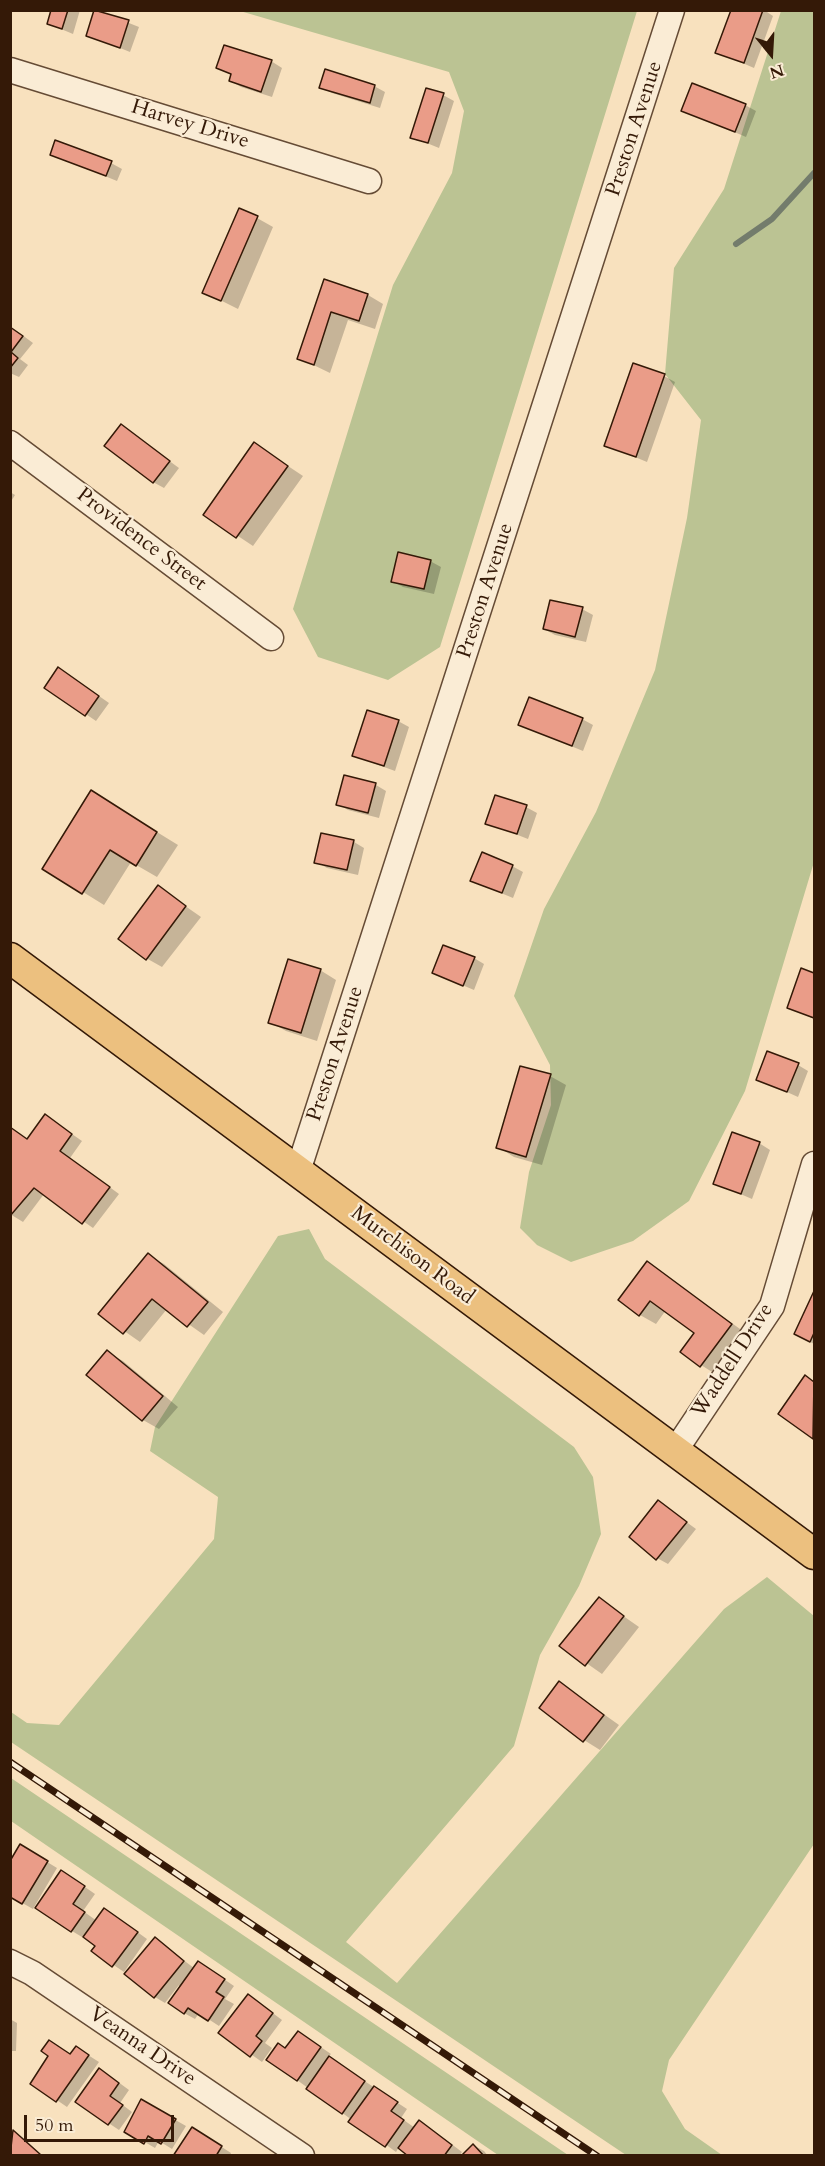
<!DOCTYPE html>
<html>
<head>
<meta charset="utf-8">
<style>
  body { margin:0 }
  #map { position:relative; width:825px; height:2166px; overflow:hidden; background:#f8e1be; font-family:Cardo,serif }
  canvas { display:block }
  .frame { position:absolute; inset:0; border:12px solid #341907; pointer-events:none }
  .north { position:absolute; left:741px; top:24px; width:60px; height:60px; -webkit-text-stroke:4px #faecd5; paint-order:stroke; rotate:162deg; font-size:16px; font-weight:700; line-height:24px; text-align:center; color:#341907 }
  .north::after { content:''; display:block; margin:auto; width:21px; height:27px; background:#341907; clip-path:polygon(50% 0,100% 100%,50% 72%,0 100%) }
  .scale { position:absolute; left:24px; top:2115px; width:150px; height:27px; box-sizing:border-box; border:3px solid #341907; border-top:0; padding-left:8px; font-size:18px; line-height:21px; white-space:nowrap; color:#341907; -webkit-text-stroke:4px #faecd5; paint-order:stroke }
</style>
</head>
<body>
<div id="map">
<canvas width="825" height="2166"></canvas>
<div class="frame"></div>
<div class="north">N</div>
<div class="scale">50 m</div>
</div>
<script>
const c = document.querySelector('canvas').getContext('2d');
c.lineJoin = 'round';
function paint(path, color) { c.fillStyle = color; c.fill(path, 'evenodd'); }
const shape = rows => new Path2D(rows.map(r => 'M' + r).join(''));
function trace(path, color, width, dash) { c.strokeStyle = color; c.lineWidth = width; c.lineCap = dash ? 'butt' : 'round'; c.setLineDash(dash || []); c.stroke(path); }
function write(font, color, halo, rows, align = 'center') {
  c.font = font + ' Cardo,serif'; c.lineWidth = 4.5; c.setLineDash([]); c.textBaseline = 'middle'; c.strokeStyle = halo; c.fillStyle = color; for (const [text, x, y, turn = 0] of rows) {
    c.save(); c.translate(x, y); c.rotate((+turn || 0) * Math.PI / 180); c.textAlign = isNaN(turn) ? turn : align; if (halo) c.strokeText(text, 0, 0); c.fillText(text, 0, 0); c.restore();
  }
}
const green = shape([
  [240,11,637,11,440,647,388,680,318,657,293,609,393,285,452,173,464,111,449,72],
  [781,11,814,11,814,862,745,1091,689,1201,633,1241,571,1262,537,1245,520,1228,529,1172,551,1105,550,1065,514,996,544,909,596,812,655,670,687,518,701,420,665,374,674,268,724,189],
  [309,1229,325,1259,574,1447,593,1477,601,1534,579,1586,540,1655,514,1746,346,1942,397,1983,724,1609,767,1577,814,1616,814,1844,669,2060,662,2091,685,2129,722,2155,626,2155,11,1742,11,1712,27,1723,59,1725,214,1539,218,1497,150,1451,155,1427,278,1236],
  [11,1778,568,2155,498,2155,11,1821]
]);
const shadow = shape([
  [53,10,80,10,73,34,49,24],
  [96,10,139,27,130,52,88,35],
  [732,10,764,10,773,16,754,68,717,52],
  [271,61,282,68,272,97,241,87,231,81,232,75,218,68],
  [374,86,385,92,380,108,332,93,321,87],
  [443,95,454,101,439,148,412,137],
  [745,105,756,111,746,137,683,110],
  [51,154,111,163,122,169,117,181],
  [257,218,273,227,238,309,204,292],
  [325,281,368,295,383,304,375,329,348,320,330,373,299,358],
  [10,326,33,343,20,359,28,365,19,377,10,373],
  [664,376,675,382,647,462,606,445],
  [121,426,179,468,164,488,153,482],
  [255,444,303,476,253,546,205,514],
  [10,492,15,495,10,503],
  [430,561,441,567,434,594,403,587,392,581],
  [582,609,593,615,586,642,555,635,544,629],
  [69,675,109,703,96,721,46,687],
  [582,719,593,725,583,751,520,725],
  [398,721,409,727,395,771,354,756],
  [345,777,376,785,386,791,379,818,348,810,338,804],
  [113,805,178,845,157,877,131,862,104,905,83,892],
  [526,807,537,813,528,839,487,823],
  [322,835,354,842,364,848,358,875,327,868,316,862],
  [512,866,523,872,513,898,472,881],
  [158,887,201,917,162,967,146,958],
  [474,958,484,964,474,990,434,973],
  [320,970,336,980,317,1041,286,1031,270,1022],
  [802,970,814,974,814,1019,789,1007],
  [798,1065,808,1071,798,1097,758,1079],
  [550,1076,566,1085,542,1165,514,1157,498,1147],
  [46,1116,82,1141,70,1158,119,1194,93,1228,44,1194,23,1222,10,1214,28,1140],
  [759,1143,770,1150,752,1199,715,1183],
  [148,1255,164,1264,223,1312,204,1335,167,1309,140,1342,100,1314],
  [648,1263,747,1334,717,1375,701,1365,696,1333,666,1310,656,1324,640,1315],
  [814,1295,814,1344,796,1334],
  [107,1352,123,1361,178,1407,159,1429,143,1420],
  [806,1377,814,1382,814,1439,780,1414],
  [659,1502,696,1529,668,1564,657,1558],
  [599,1599,639,1627,602,1674,562,1646],
  [560,1683,619,1725,600,1750,584,1740],
  [21,1846,57,1868,33,1909,10,1896],
  [72,1878,95,1894,83,1911,97,1921,115,1916,147,1939,124,1972,93,1951,97,1946,72,1931],
  [155,1939,194,1968,209,1969,234,1986,225,1999,234,2004,219,2026,199,2013,195,2019,184,2013,179,1985,165,2003,155,1997],
  [258,2002,282,2020,265,2043,272,2048,262,2062,221,2033],
  [10,2019,17,2023,16,2051,10,2051],
  [309,2039,331,2054,328,2057,407,2109,401,2118,415,2128,419,2122,430,2128,462,2152,459,2156,410,2156,399,2147,396,2152,297,2080,286,2050],
  [77,2048,99,2062,67,2107,32,2083,71,2055],
  [110,2076,129,2090,120,2103,132,2112,119,2130,77,2102],
  [142,2101,186,2126,172,2149,159,2141,155,2148,126,2131],
  [13,2132,23,2138,43,2156,10,2156,10,2135],
  [203,2135,231,2153,230,2156,175,2156],
  [473,2145,484,2151,488,2156,463,2156]
]);
const stream = shape([
  [736,244,772,219,814,173]
]);
const building = shape([
  [51,10,68,10,62,29,47,24,51,10],
  [94,10,129,20,120,48,86,36,94,10],
  [731,10,763,10,744,63,715,53,731,10],
  [224,45,272,60,261,92,229,81,231,74,216,68,224,45],
  [325,69,375,85,370,103,319,88,325,69],
  [692,83,746,104,735,132,681,111,692,83],
  [426,88,444,93,428,143,410,138,426,88],
  [55,140,112,161,106,176,50,155,55,140],
  [239,208,258,216,221,301,202,293,239,208],
  [324,279,368,294,359,321,331,312,314,365,297,359,324,279],
  [10,327,23,336,11,352,18,358,10,368,10,327],
  [633,363,665,374,636,457,604,446,633,363],
  [121,424,170,461,153,483,104,446,121,424],
  [254,442,288,466,236,538,203,515,254,442],
  [398,552,431,560,424,589,391,582,398,552],
  [550,600,583,607,575,637,543,629,550,600],
  [58,667,99,696,85,716,44,688,58,667],
  [529,697,583,718,572,746,518,725,529,697],
  [367,710,399,720,384,766,352,756,367,710],
  [344,775,376,783,368,813,336,805,344,775],
  [91,790,157,832,136,866,110,850,82,894,42,869,91,790],
  [495,795,527,805,517,834,485,824,495,795],
  [321,833,354,840,347,870,314,863,321,833],
  [482,852,513,865,502,893,470,881,482,852],
  [158,885,186,906,146,960,118,939,158,885],
  [443,945,475,957,463,986,432,973,443,945],
  [288,959,321,969,301,1033,268,1023,288,959],
  [801,968,814,973,814,1018,787,1008,801,968],
  [767,1051,799,1063,787,1092,756,1080,767,1051],
  [520,1066,551,1074,526,1157,496,1148,520,1066],
  [45,1114,72,1134,60,1151,110,1187,82,1224,34,1188,10,1216,10,1127,27,1139,45,1114],
  [732,1132,760,1142,741,1194,713,1184,732,1132],
  [148,1253,208,1302,187,1327,152,1299,123,1334,98,1314,148,1253],
  [647,1261,732,1324,700,1367,680,1352,694,1333,650,1301,639,1316,618,1300,647,1261],
  [814,1291,814,1333,810,1342,794,1334,814,1291],
  [107,1350,163,1396,142,1421,86,1375,107,1350],
  [805,1375,814,1382,813,1439,778,1414,805,1375],
  [658,1500,687,1522,656,1560,629,1537,658,1500],
  [599,1597,624,1616,585,1666,559,1646,599,1597],
  [559,1681,604,1715,583,1742,539,1708,559,1681],
  [20,1844,48,1861,22,1904,10,1897,10,1861,20,1844],
  [61,1870,85,1886,73,1904,85,1912,71,1932,35,1908,61,1870],
  [104,1908,138,1932,112,1967,91,1951,95,1946,83,1937,104,1908],
  [155,1937,184,1961,154,1998,124,1974,155,1937],
  [198,1961,225,1979,216,1992,224,1997,208,2021,188,2008,184,2014,168,2003,198,1961],
  [248,1994,273,2013,256,2036,262,2041,250,2057,218,2033,248,1994],
  [298,2031,321,2047,297,2081,266,2060,278,2043,285,2048,298,2031],
  [49,2040,70,2054,76,2046,89,2055,56,2102,30,2084,48,2056,41,2051,49,2040],
  [329,2056,365,2081,342,2114,306,2089,329,2056],
  [99,2068,119,2083,110,2096,123,2105,108,2125,75,2102,99,2068],
  [374,2086,398,2102,391,2111,404,2120,385,2147,348,2122,374,2086],
  [141,2099,176,2119,161,2144,148,2136,144,2144,124,2132,141,2099],
  [419,2120,452,2145,444,2156,408,2156,398,2148,419,2120],
  [192,2127,222,2146,216,2156,173,2156,192,2127],
  [13,2130,41,2155,40,2156,10,2156,13,2130],
  [473,2144,484,2156,461,2156,473,2144]
]);
const minor = shape([
  [10,70,369,181],
  [10,443,271,638],
  [298,1171,672,10],
  [675,1451,772,1306,814,1164],
  [10,1962,32,1973,302,2156]
]);
const major = shape([
  [10,958,814,1554]
]);
const rail = shape([
  [10,1762,597,2156]
]);
const streetNames = [
  ["Harvey Drive",190,125,17],
  ["Preston Avenue",635,129,-72],
  ["Providence Street",141,540,37],
  ["Preston Avenue",486,591,-72],
  ["Preston Avenue",336,1054,-72],
  ["Murchison Road",412,1256,37],
  ["Waddell Drive",733,1361,-57],
  ["Veanna Drive",142,2047,34]
];
paint(green, '#bbc393');
paint(shadow, '#0003');
trace(stream, '#737c6c', 6);
paint(building, '#ea9c88');
trace(building, '#341907', 1.5);
trace(minor, '#654b35', 27);
trace(major, '#341907', 33);
trace(minor, '#faecd5', 24);
trace(major, '#ecc07f', 30);
trace(rail, '#341907', 7);
trace(rail, '#faecd5', 4.5, [14]);
write('21px', '#341907', '#faecd5', streetNames);
</script>
</body>
</html>
